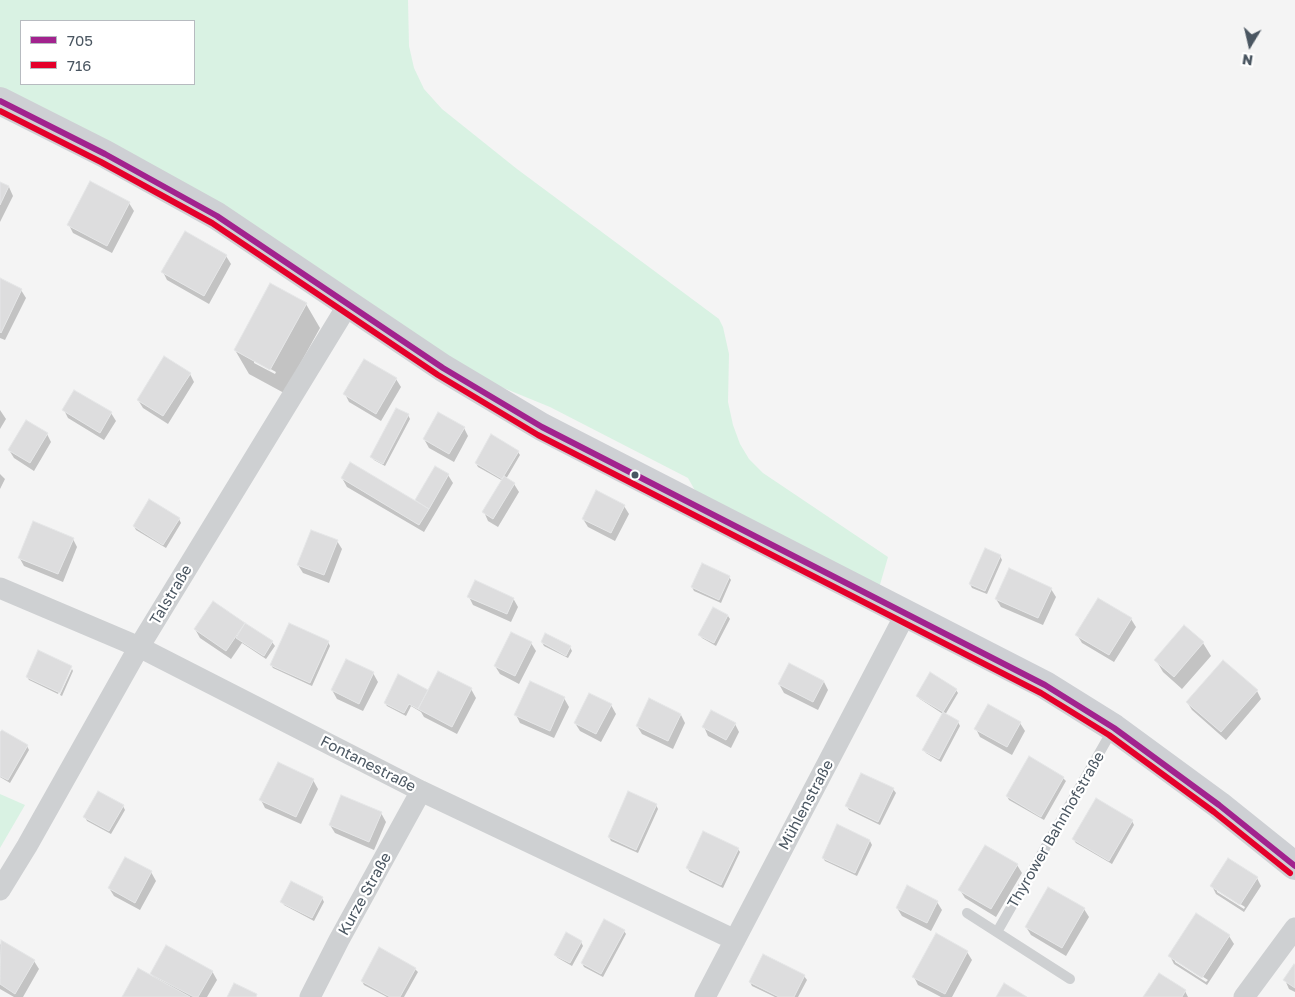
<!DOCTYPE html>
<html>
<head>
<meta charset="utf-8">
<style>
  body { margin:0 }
  #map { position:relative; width:1295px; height:997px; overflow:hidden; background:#f4f4f4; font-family:"Golos Text",sans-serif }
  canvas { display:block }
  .legend { position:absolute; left:20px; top:20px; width:175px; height:65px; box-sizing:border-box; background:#fff; border:1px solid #b7bbc0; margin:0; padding:6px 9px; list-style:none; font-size:15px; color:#4a5661 }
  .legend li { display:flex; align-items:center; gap:10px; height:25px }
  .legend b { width:25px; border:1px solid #b7bbc0 }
  .north { position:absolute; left:1225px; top:20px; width:50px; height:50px; -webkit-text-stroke:4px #fff; paint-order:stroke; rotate:189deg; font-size:14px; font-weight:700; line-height:20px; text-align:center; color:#4a5661 }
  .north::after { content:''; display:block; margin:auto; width:18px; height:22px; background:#4a5661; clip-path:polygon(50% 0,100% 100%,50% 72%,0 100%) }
</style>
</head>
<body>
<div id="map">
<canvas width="1295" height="997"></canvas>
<ul class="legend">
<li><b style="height:6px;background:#a2238e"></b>705</li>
<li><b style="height:6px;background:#e4002b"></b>716</li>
</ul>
<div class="north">N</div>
</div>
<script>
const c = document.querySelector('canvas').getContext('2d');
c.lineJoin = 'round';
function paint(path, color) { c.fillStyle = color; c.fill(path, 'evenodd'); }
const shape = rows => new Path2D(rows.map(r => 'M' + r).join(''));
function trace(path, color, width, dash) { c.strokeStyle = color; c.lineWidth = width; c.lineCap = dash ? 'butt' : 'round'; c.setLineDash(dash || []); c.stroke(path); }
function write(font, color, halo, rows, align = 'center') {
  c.font = font + ' "Golos Text",sans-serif'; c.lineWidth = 4.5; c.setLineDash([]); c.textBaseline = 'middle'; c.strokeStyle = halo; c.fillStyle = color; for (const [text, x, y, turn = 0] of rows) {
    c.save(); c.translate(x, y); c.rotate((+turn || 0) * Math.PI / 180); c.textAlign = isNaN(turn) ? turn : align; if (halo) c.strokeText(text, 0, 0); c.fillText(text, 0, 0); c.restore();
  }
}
const green = shape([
  [0,0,408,0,409,46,414,68,424,89,442,109,517,169,719,319,723,327,729,354,728,402,733,425,740,444,749,459,763,473,888,557,879,588,697,494,688,478,550,407,484,380,0,90],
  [21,21,194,21,194,84,21,84],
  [0,794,25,805,0,848]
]);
const shadow = shape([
  [0,183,9,187,13,196,0,222],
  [129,203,134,211,112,253,73,233,69,225],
  [185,233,226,256,231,264,209,304,167,280,163,272],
  [0,280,21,290,26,298,5,340,0,338],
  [306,304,320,328,284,393,249,374,235,350],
  [254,360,276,372,275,374,254,363],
  [190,374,194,382,168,424,143,408,138,400],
  [396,379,401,387,381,421,349,402,345,394],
  [0,410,6,419,0,429],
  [64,410,111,413,116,421,104,440,68,418],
  [408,415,410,419,385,466,374,460,372,457],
  [464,428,468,436,454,462,429,448,424,439],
  [47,434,51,442,34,471,14,458,9,450],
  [518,452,520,455,506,479,514,484,519,492,498,527,488,521,484,512,503,481,478,467,476,463],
  [436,467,448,475,453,483,424,532,347,487,342,478,415,502],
  [0,474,5,479,0,489],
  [624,506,629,514,615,541,588,527,583,519],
  [179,519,181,523,166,548,136,530,134,526],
  [73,539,77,547,63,582,24,566,19,557],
  [337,541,342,549,329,583,303,573,298,565],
  [1000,556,1002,560,987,594,972,588,970,584],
  [729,577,731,580,721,603,694,591,692,587],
  [1051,589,1056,597,1043,625,1001,607,996,599],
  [469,597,513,598,518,607,511,622,473,605],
  [213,603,272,642,275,646,266,659,242,643,231,659,200,638,195,629],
  [728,616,730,619,716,646,702,638,700,635],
  [1131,619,1136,627,1114,662,1082,643,1077,635],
  [1184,627,1203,643,1211,656,1182,689,1163,672,1156,660],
  [512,633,531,643,536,651,519,684,500,674,495,666],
  [328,642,330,646,312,686,273,668,271,665],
  [542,642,570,647,572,651,568,658,544,646],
  [789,665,824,682,828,690,818,710,784,693,779,684],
  [71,667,58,694,29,680,27,677],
  [72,669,73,671,62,696,60,695],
  [373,673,378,682,363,711,337,699,332,690],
  [471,689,476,698,457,734,424,717,421,712,411,706,406,716,387,706,385,703,428,691],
  [956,690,958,693,945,715,958,722,960,726,941,762,926,753,924,750,943,714,920,699,917,696],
  [1257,691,1261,699,1226,740,1192,710,1187,702],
  [564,698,569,707,554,738,520,723,516,715],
  [611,705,616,714,601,742,580,731,575,723],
  [681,715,685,723,673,749,642,734,637,726],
  [1020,723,1025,731,1012,755,980,737,976,729],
  [735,724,739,732,731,748,708,736,704,727],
  [2,731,27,746,29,750,10,783,0,777,0,735],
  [862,775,893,789,896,793,880,825,849,810,847,806],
  [1063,778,1066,781,1044,820,1009,800,1007,796],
  [313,780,318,789,301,824,265,808,261,800],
  [656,805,658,809,638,853,611,841,609,837],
  [123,806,125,810,111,834,87,821,85,817],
  [381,813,386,822,374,850,335,833,330,825],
  [1132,821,1134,825,1112,864,1076,843,1073,839],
  [838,826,870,841,872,845,857,876,825,861,823,858],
  [738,849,740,852,723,888,690,872,687,868],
  [126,858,151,872,156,881,140,910,114,896,109,888],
  [1017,865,1022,873,996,917,965,898,960,890],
  [1257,878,1261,886,1244,912,1216,894,1212,886],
  [1217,889,1245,907,1244,909,1217,892],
  [322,898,324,902,314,921,284,905,282,901],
  [937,902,942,910,931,931,902,916,897,908],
  [1084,909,1089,917,1066,956,1031,935,1026,927],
  [624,931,626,934,603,977,584,967,582,963],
  [1229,936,1234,944,1207,985,1174,964,1170,956],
  [1175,959,1208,980,1206,982,1175,962],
  [2,942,34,961,39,969,23,997,14,997,0,989,0,945],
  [581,942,583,946,572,966,558,958,555,955],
  [967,952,972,960,952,997,941,997,918,985,914,977],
  [764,956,804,976,807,980,798,997,775,997,752,986,750,982],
  [1295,965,1295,992,1289,989,1285,980],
  [415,969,418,972,404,997,387,997,364,985,362,981],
  [212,971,217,980,207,997,123,997,154,979,152,974],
  [1185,991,1188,997,1144,997]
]);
const building = shape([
  [90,181,130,202,107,246,67,225,90,181],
  [0,182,9,186,0,205,0,182],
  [185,231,227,255,204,296,161,272,185,231],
  [0,278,22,289,1,333,0,332,0,278],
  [270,283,307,303,270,370,234,350,270,283],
  [164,356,191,373,163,416,137,400,164,356],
  [364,359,397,378,376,414,343,394,364,359],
  [74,390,112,412,100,433,62,410,74,390],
  [396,408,409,414,383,464,370,457,396,408],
  [438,412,465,427,449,454,423,439,438,412],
  [26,420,48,433,30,463,8,450,26,420],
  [491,434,519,451,502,479,475,463,491,434],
  [350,462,429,509,419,525,341,478,350,462],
  [435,466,449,474,429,509,415,500,435,466],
  [504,476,515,483,493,519,482,512,504,476],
  [596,490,625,505,611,533,582,519,596,490],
  [149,499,180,518,163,545,133,526,149,499],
  [33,521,74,538,58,574,18,558,33,521],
  [311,530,338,540,324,575,297,565,311,530],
  [985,548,1001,555,985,591,969,584,985,548],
  [702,563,730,576,719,600,691,587,702,563],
  [1009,568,1052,588,1038,618,995,599,1009,568],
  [475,580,514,598,507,614,467,597,475,580],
  [1098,598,1132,618,1109,655,1075,635,1098,598],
  [213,601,245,623,226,651,194,629,213,601],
  [713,607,728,615,714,643,698,635,713,607],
  [245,623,273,641,264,656,236,638,245,623],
  [289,623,329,641,310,683,270,665,289,623],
  [1184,625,1204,642,1174,677,1154,660,1184,625],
  [511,632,532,642,515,676,494,666,511,632],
  [545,633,571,646,566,656,541,642,545,633],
  [38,650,72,666,60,693,26,677,38,650],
  [346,659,374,672,359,704,331,690,346,659],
  [1223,660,1258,690,1221,732,1186,702,1223,660],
  [789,663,824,681,813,702,778,684,789,663],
  [438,671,472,688,452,727,418,709,438,671],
  [930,672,957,689,943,712,916,696,930,672],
  [398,674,428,690,418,709,409,704,404,713,384,703,398,674],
  [530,681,565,697,550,731,514,715,530,681],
  [589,693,612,704,596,734,574,723,589,693],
  [649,698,681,714,668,741,636,726,649,698],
  [988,704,1021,722,1007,747,974,729,988,704],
  [711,710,736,723,726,740,702,727,711,710],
  [943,712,959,721,939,759,922,750,943,712],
  [2,730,28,745,8,780,0,776,0,732,2,730],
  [1029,756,1064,777,1041,817,1006,796,1029,756],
  [278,762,314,779,296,817,259,800,278,762],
  [861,773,894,788,878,822,845,806,861,773],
  [98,791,124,805,109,831,83,817,98,791],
  [628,791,657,804,636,850,608,837,628,791],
  [341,795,382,812,369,842,329,825,341,795],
  [1096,798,1133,820,1109,861,1072,839,1096,798],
  [837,824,870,840,855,873,822,858,837,824],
  [703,831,739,848,721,885,686,868,703,831],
  [985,845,1018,864,991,909,958,890,985,845],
  [125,857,152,871,135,903,108,888,125,857],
  [1228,858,1258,877,1240,905,1210,886,1228,858],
  [291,881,323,897,312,918,280,902,291,881],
  [907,885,938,901,927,923,896,908,907,885],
  [1048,887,1085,908,1062,948,1025,927,1048,887],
  [1196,913,1230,935,1202,978,1168,956,1196,913],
  [604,919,625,930,601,974,581,963,604,919],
  [566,932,582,941,570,963,554,955,566,932],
  [936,933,968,951,945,994,912,977,936,933],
  [1,940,35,960,15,994,0,984,1,940],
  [166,945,213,971,198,997,194,997,150,974,166,945],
  [379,947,416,968,400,997,390,997,361,981,379,947],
  [763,954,805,975,794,997,779,997,749,982,763,954],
  [1294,964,1295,965,1295,988,1283,980,1294,964],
  [138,968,190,997,122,997,138,968],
  [1159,973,1186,990,1182,997,1143,997,1159,973],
  [234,983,257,994,256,997,227,997,234,983],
  [1004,983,1027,997,996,997,1004,983]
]);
const service = shape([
  [967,913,1070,979],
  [997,932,1113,729]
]);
const minor = shape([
  [0,588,139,647,421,791,735,940],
  [0,890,27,846,139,647,349,303],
  [310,997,339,940,421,791],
  [705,997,906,613],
  [1244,997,1295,928]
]);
const secondary = shape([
  [0,101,105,154,217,216,443,368,542,427,1045,685,1114,728,1219,805,1295,866]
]);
const bus1 = shape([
  [0,101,105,154,217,216,443,368,542,427,1045,685,1114,728,1219,805,1295,866]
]);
const bus2 = shape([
  [0,111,101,162,212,223,438,375,538,435,1041,693,1109,735,1214,812,1290,873]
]);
const markers = [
  [635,475,4.5,"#4a5661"]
];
const streetNames = [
  ["Talstraße",171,595,-59],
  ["Fontanestraße",368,764,27],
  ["Mühlenstraße",806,805,-62],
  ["Thyrower Bahnhofstraße",1056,830,-60],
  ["Kurze Straße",365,894,-61]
];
paint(green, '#d9f2e3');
paint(shadow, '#0003');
paint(building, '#ddddde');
trace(building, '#e5e6e7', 1);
trace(service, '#ced0d2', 10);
trace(minor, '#ced0d2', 21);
trace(secondary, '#ced0d4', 28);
trace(bus1, '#a2238e', 6);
trace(bus2, '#e4002b', 6);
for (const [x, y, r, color] of markers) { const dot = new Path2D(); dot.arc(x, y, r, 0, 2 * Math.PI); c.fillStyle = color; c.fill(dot); trace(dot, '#fff', 2); }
write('15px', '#4a5661', '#fff', streetNames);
</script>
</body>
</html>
